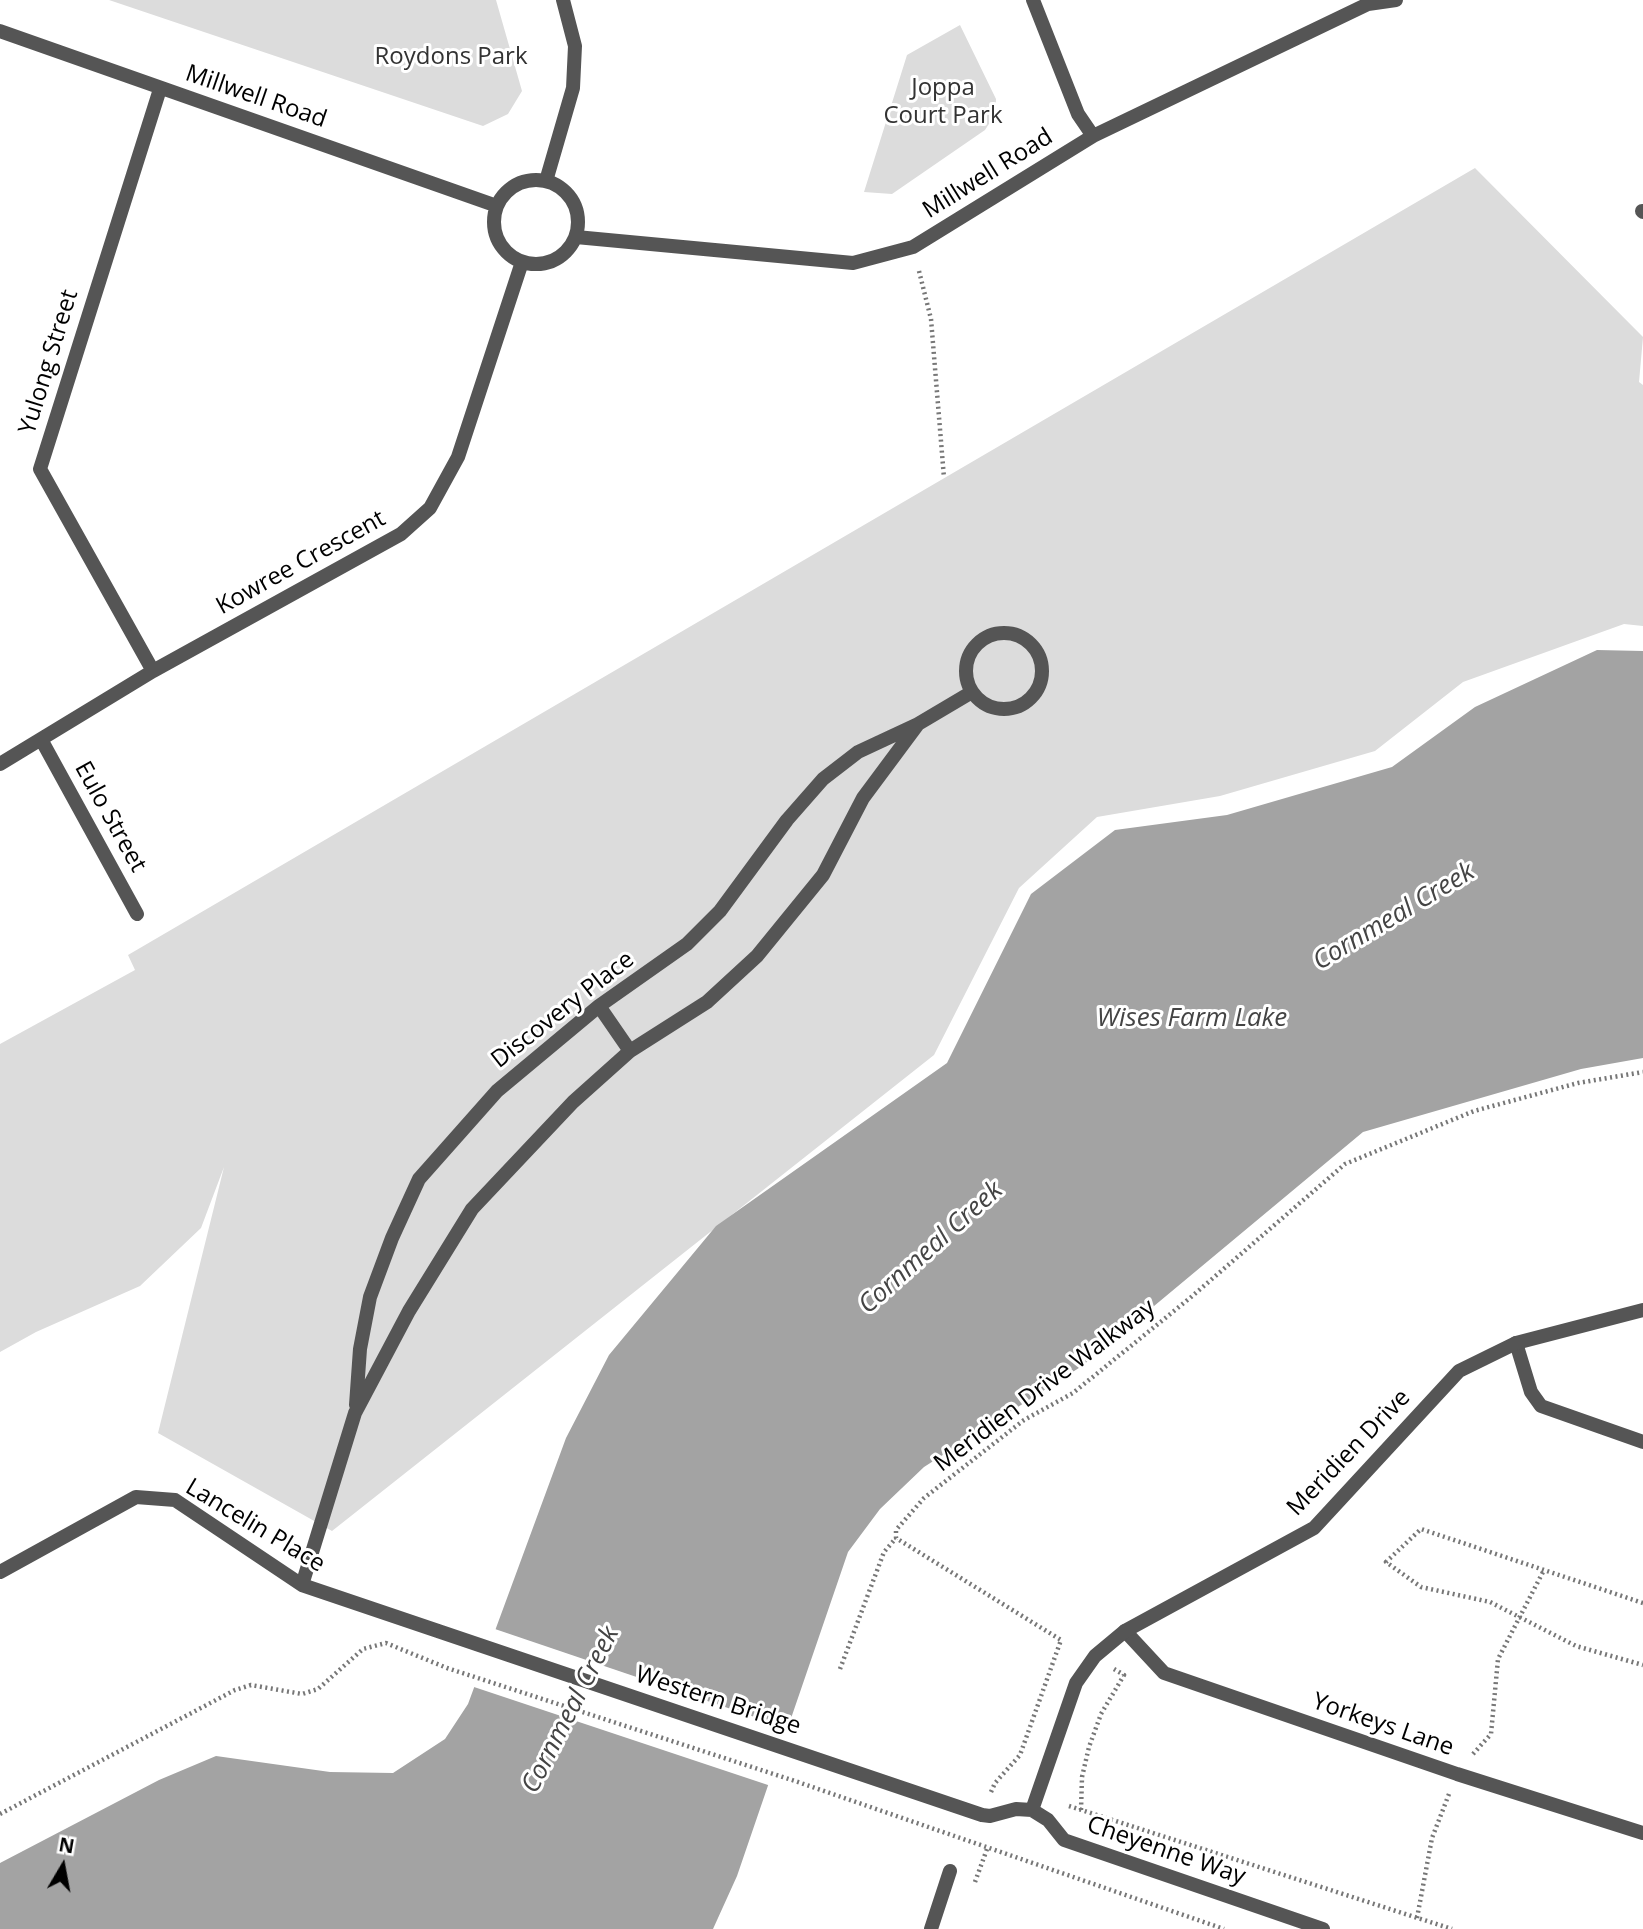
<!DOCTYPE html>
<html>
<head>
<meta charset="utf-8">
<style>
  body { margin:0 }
  #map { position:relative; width:1643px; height:1929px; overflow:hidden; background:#fff; font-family:"Open Sans",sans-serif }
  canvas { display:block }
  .north { position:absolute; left:28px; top:1831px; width:70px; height:70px; -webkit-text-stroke:5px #fff; paint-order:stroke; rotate:10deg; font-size:19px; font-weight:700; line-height:28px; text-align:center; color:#000 }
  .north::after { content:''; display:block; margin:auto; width:24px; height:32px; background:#000; clip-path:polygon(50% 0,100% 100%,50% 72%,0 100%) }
</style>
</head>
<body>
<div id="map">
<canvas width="1643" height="1929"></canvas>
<div class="north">N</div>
</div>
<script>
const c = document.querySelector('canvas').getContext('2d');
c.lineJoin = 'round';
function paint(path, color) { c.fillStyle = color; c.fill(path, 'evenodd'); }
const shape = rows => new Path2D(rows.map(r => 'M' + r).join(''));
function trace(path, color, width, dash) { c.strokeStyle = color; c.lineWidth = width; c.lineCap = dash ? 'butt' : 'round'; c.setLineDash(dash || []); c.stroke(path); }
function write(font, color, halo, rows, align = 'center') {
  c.font = font + ' "Open Sans",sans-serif'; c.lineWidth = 6; c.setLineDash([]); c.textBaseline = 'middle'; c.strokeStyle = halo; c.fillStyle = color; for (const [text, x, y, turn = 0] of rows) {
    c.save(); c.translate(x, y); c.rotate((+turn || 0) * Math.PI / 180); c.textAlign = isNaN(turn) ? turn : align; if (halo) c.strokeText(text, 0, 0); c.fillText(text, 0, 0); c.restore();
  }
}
const green = shape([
  [109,0,496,0,522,91,508,114,483,126],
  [960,25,996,99,996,113,985,130,892,194,864,192,907,55],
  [1475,168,1643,337,1639,382,1643,385,1643,626,1624,624,1463,682,1375,751,1220,796,1097,817,1019,888,934,1055,332,1531,158,1433,224,1167,201,1228,140,1286,36,1332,0,1352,0,1044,135,970,128,955]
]);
const water = shape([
  [1597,650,1643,651,1643,1058,1581,1069,1363,1132,1082,1366,924,1467,880,1509,848,1552,737,1876,713,1929,0,1929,0,1863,159,1780,216,1756,330,1772,393,1773,445,1739,468,1704,566,1438,609,1355,716,1226,947,1063,1031,894,1115,830,1227,815,1392,767,1475,707]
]);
const pier = shape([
  [492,1628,790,1729,771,1786,471,1686]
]);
const path = shape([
  [919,271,931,319,944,478],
  [1643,1603,1421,1529,1386,1562,1421,1587,1490,1602,1576,1646,1643,1665],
  [840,1669,884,1552,896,1538],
  [1473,1754,1491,1734,1498,1659,1544,1570],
  [991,1792,995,1783,1020,1755,1061,1640,896,1538,896,1530,924,1498,1024,1420,1073,1393,1190,1298,1345,1164,1474,1111,1578,1083,1643,1072],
  [1069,1806,1452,1929],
  [1081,1810,1082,1777,1089,1747,1101,1714,1124,1675,1114,1669],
  [0,1814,235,1690,251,1685,302,1694,318,1689,363,1649,386,1643,447,1668,795,1781,1224,1929],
  [975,1882,987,1849],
  [1417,1918,1432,1838,1449,1794]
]);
const service = shape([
  [1516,1343,1531,1392,1541,1406,1643,1442],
  [1125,1631,1164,1673,1457,1774,1643,1833],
  [931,1929,950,1871]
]);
const minor = shape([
  [1033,0,1078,114,1093,136],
  [0,31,497,206],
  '494 222a42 42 0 1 1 84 0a42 42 0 1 1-84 0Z',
  [546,181,573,88,575,46,563,0],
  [1642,211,1643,212],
  [576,237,853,263,913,247,1093,136,1368,4,1396,0],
  '966 671a38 38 0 1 1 76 0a38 38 0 1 1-76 0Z',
  [153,671,40,469,160,89],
  [42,741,137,914],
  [0,764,153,671,401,534,430,508,458,457,522,262],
  [599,1006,630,1051],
  [356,1405,360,1349,370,1297,392,1238,419,1179,497,1091,599,1006,687,944,720,911,787,820,823,779,858,752,918,724,972,692],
  [0,1572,136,1497,175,1500,302,1585,982,1815,990,1816,1016,1809,1032,1810,1048,1820,1064,1840,1323,1929],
  [302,1585,355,1413,409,1311,472,1209,573,1102,630,1051,707,1002,757,956,823,875,863,798,918,724],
  [1032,1810,1076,1683,1095,1656,1125,1631,1314,1528,1459,1371,1516,1343,1643,1310]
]);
const parkNames = [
  ["Roydons Park",451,57],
  ["Joppa",943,88],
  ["Court Park",943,116]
];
const streetNames = [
  ["Millwell Road",256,97,19],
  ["Millwell Road",988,174,-32],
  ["Yulong Street",49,362,-73],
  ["Kowree Crescent",301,563,-29],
  ["Eulo Street",110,817,61],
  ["Discovery Place",563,1010,-38],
  ["Meridien Drive Walkway",1045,1386,-37],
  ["Meridien Drive",1349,1453,-46],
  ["Lancelin Place",255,1526,31],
  ["Western Bridge",718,1701,18],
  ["Yorkeys Lane",1383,1725,19],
  ["Cheyenne Way",1166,1851,19]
];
const waterNames = [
  ["Cornmeal Creek",1394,917,-31],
  ["Wises Farm Lake",1192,1019],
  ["Cornmeal Creek",931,1248,-42],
  ["Cornmeal Creek",571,1710,-63]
];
paint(green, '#dcdcdc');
paint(water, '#a3a3a3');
paint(pier, '#fff');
trace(path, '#777', 4.5, [2, 3.5]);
trace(service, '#555', 14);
trace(minor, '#555', 14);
write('24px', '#333', '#fff', parkNames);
write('24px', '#000', '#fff', streetNames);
write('italic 26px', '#444', '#fff', waterNames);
</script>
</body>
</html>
